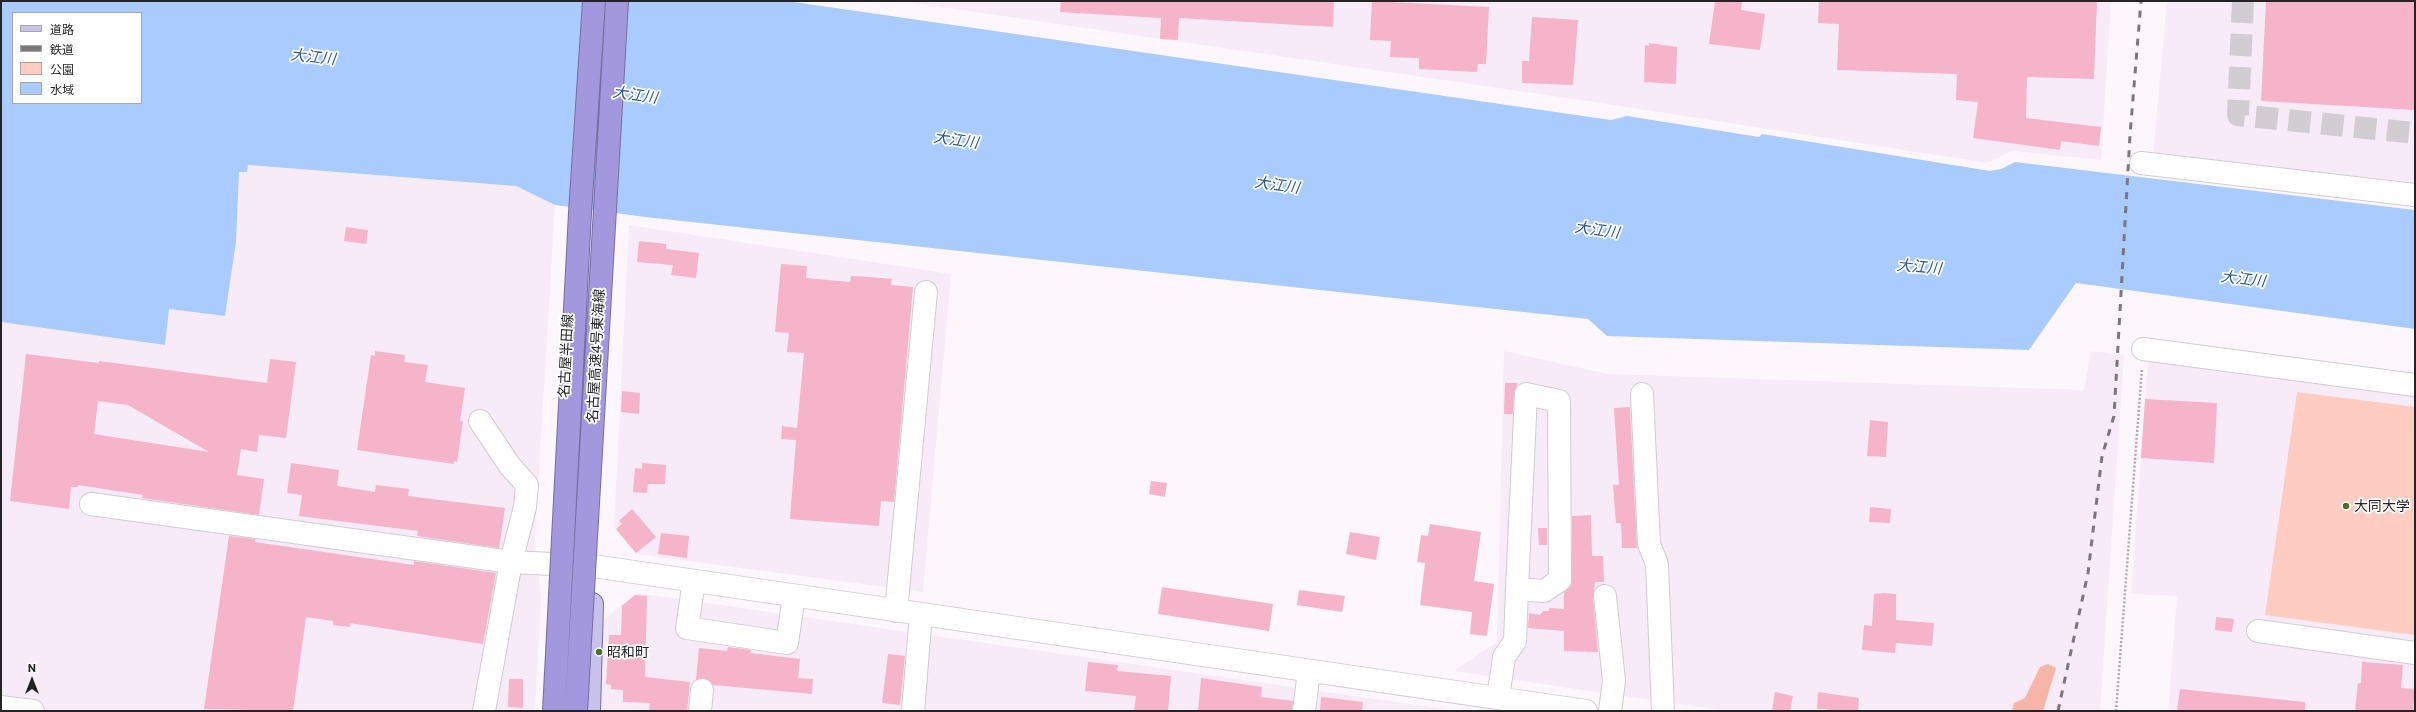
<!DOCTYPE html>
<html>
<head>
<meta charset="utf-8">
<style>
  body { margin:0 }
  #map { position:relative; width:2416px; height:712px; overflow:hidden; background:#fdf7fd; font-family:Commissioner,"Noto Sans JP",sans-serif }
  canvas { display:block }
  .frame { position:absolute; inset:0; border:2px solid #252326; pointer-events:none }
  .legend { position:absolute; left:12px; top:12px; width:130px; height:92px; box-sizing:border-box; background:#fff; border:1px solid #a8a7a8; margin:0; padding:5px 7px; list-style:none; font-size:12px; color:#252326 }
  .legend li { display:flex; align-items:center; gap:8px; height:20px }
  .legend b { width:20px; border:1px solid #a8a7a8 }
  .north { position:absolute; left:12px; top:660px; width:40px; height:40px; -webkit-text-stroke:3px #fff; paint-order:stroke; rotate:0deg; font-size:11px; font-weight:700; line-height:16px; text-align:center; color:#252326 }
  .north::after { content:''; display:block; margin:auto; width:14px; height:18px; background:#252326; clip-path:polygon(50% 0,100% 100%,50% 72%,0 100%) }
</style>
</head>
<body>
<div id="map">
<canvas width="2416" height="712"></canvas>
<div class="frame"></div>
<ul class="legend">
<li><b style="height:5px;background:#c8c1eb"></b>道路</li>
<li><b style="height:5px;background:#7b787c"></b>鉄道</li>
<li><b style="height:11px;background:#ffccc1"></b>公園</li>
<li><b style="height:11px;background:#aacbfd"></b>水域</li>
</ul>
<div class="north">N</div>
</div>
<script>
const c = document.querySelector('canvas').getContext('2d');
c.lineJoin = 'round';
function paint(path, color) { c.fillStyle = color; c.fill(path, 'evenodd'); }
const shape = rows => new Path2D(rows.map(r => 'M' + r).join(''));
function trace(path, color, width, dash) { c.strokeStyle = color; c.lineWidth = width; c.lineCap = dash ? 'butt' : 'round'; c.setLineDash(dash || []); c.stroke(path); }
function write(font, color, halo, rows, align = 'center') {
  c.font = font + ' Commissioner,"Noto Sans JP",sans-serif'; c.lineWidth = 3.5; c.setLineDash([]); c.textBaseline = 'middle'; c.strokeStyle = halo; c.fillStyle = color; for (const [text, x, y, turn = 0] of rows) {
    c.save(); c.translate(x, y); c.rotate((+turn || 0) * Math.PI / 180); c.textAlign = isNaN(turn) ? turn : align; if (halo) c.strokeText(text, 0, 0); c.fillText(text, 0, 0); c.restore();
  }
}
const built = shape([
  [900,1,2111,1,2101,160,2012,151,1987,163,1588,101],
  [2167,1,2415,1,2415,182,2153,155],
  [248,165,516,186,555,205,535,538,541,599,535,711,1,711,1,322,165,345,168,309,225,316,236,242,239,172],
  [629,225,951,274,923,592,636,554,614,527],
  [1504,351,1608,374,2084,390,2091,351,2124,355,2100,711,1727,711,1454,671,1497,642],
  [2148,358,2415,393,2415,711,2168,711,2177,596,2131,594],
  [637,593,1459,711,596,711,600,623]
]);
const green = shape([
  [2297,392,2415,407,2415,635,2265,615]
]);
const forest = shape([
  [2048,664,2056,668,2043,711,2012,711,2014,703,2025,698,2040,667]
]);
const water = shape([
  [1,1,787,1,1611,120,1627,116,1759,137,1762,134,1990,171,2001,169,2015,162,2415,210,2415,329,2076,283,2029,350,1607,336,1588,319,645,217,555,205,516,186,248,165,247,172,239,172,236,242,225,316,169,309,165,345,1,322],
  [13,13,141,13,141,103,13,103]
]);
const building = shape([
  [1061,1,1334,1,1333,27,1179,18,1178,40,1160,39,1161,18,1060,12],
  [1372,1,1489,7,1486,64,1478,64,1477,72,1419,69,1419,58,1390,57,1391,41,1370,40],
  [1715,1,1742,1,1741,10,1765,14,1760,50,1709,44],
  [1819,1,2097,1,2094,79,2027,77,2026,118,2101,127,2099,146,2061,141,2060,150,1973,138,1978,102,1956,100,1957,74,1837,70,1839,24,1818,23],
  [2266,1,2415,1,2415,110,2261,101],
  [1532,17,1578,20,1573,85,1522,83,1522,61,1529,61],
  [1649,43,1677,47,1676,84,1644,82,1645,45,1649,46],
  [346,227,368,230,366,244,344,241],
  [639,241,666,244,666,249,699,253,696,278,671,275,673,265,637,262],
  [781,264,807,266,806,278,850,282,851,276,870,277,892,279,891,285,913,287,894,502,881,501,879,526,790,519,796,440,781,439,782,426,797,428,804,353,787,352,789,333,775,332],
  [375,351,405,355,404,362,428,365,425,382,465,388,460,421,463,421,457,462,454,461,454,464,357,450,371,355,375,356],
  [26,354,99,363,99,361,267,383,270,359,296,362,286,438,259,435,257,452,241,449,237,475,264,479,259,515,142,498,143,495,78,485,78,487,71,487,69,509,10,501],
  [98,401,128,405,209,452,94,434],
  [1505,383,1518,383,1514,393,1513,414,1504,414],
  [622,391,640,393,639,414,621,412],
  [2145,399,2217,403,2214,463,2141,458],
  [1630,407,1637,548,1622,548,1621,523,1616,523,1613,485,1619,485,1614,408],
  [1870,420,1888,422,1886,457,1867,456],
  [291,463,339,470,337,486,375,492,376,485,409,489,408,496,505,508,499,548,417,536,418,531,299,516,302,495,287,493],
  [642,463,666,465,665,484,648,484,647,493,633,492,635,468,642,469],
  [1151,481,1167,483,1165,497,1149,494],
  [1870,507,1891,509,1890,523,1869,522],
  [632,509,656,537,636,553,616,529,622,524,619,521],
  [1591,515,1592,556,1603,556,1604,582,1595,582,1593,597,1598,652,1564,651,1564,631,1528,628,1529,613,1540,615,1543,611,1549,611,1549,608,1564,609,1564,592,1571,586,1572,580,1572,516],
  [1430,524,1481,532,1474,581,1494,584,1487,636,1470,634,1472,612,1420,605,1425,563,1417,562,1421,535,1428,536],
  [1538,528,1547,528,1547,545,1539,545],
  [1350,532,1380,537,1376,560,1346,554],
  [661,533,689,536,687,558,658,554],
  [229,536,255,539,255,542,414,565,414,561,496,573,483,644,350,623,350,627,333,625,333,621,306,617,293,711,204,709],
  [1162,587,1273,604,1269,631,1158,614],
  [1299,590,1345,596,1342,612,1297,605],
  [1884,593,1896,594,1896,620,1934,623,1932,646,1896,643,1895,653,1862,650,1864,625,1872,626,1874,594],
  [635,595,647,596,645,677,690,682,687,711,649,711,650,703,623,702,623,690,611,689,611,685,606,684,609,635,621,635,622,606],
  [2216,617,2234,619,2232,632,2215,630],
  [728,647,751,650,750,653,800,659,798,678,813,679,812,694,713,685,704,678,696,680,699,648,727,651],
  [888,654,905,656,900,705,882,703],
  [1088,662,1118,665,1117,671,1171,676,1168,711,1134,711,1136,696,1085,691],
  [2362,662,2403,665,2401,688,2415,689,2413,711,2355,711,2358,683,2361,683],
  [1201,678,1262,687,1261,697,1293,701,1292,711,1198,711],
  [509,679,523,679,523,708,508,707],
  [2180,689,2305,702,2305,711,2177,711],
  [1775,692,1793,696,1790,711,1772,711],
  [1818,692,1859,698,1858,711,1827,711,1827,709,1817,709],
  [1321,697,1363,702,1362,711,1320,711]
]);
const minorTunnel = shape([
  [2243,1,2238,115,2415,133]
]);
const path = shape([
  [2116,711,2142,368]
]);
const minor = shape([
  [2141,163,2415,195],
  [2143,349,2415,385],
  [1642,394,1649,544,1657,564,1663,711],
  [480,421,510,466,527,485,525,507,511,562,484,711],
  [91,504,511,562,593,566,1586,711],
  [694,581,687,628,787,643,794,596],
  [1605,596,1614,681,1610,711],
  [896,611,926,292],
  [2258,631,2415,653],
  [1498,698,1504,657,1515,641,1517,589,1526,394,1559,401,1560,580,1544,591,1517,589],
  [1,707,33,711],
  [700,711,702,690],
  [913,711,921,614],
  [1304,711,1309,671]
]);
const major = shape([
  [589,711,592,604]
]);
const rail = shape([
  [2058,711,2088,573,2102,456,2114,416,2130,135,2141,1]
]);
const highwayBridge = shape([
  [554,711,580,213,594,1],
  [576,711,617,1]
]);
const markers = [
  [2346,506,4,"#4c712a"],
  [599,652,4,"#4c712a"]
];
const streetNames = [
  ["名古屋半田線",566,356,-87],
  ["名古屋高速4号東海線",596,356,-87]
];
const poiNames = [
  ["大同大学",2354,506],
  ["昭和町",607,652]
];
const waterNames = [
  ["大江川",313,57,6],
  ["大江川",635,95,8],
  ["大江川",956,140,8],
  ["大江川",1277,185,8],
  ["大江川",1597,230,8],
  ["大江川",1919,267,5],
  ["大江川",2243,279,7]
];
paint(built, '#f7ebf7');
paint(green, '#ffccc1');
paint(forest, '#f6b5a7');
paint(water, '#aacbfd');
paint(building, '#f5b4c9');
trace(minorTunnel, '#d2cdd2', 22, [22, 11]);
trace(minor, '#d1cbd1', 24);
trace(major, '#776e9e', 24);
trace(path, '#ada8ad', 2.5, [2, 2]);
trace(minor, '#fff', 22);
trace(major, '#c8c1eb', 22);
trace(rail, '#7b787c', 3, [7, 7]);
trace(highwayBridge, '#776e9e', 24, []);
trace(highwayBridge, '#a397de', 22);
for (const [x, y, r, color] of markers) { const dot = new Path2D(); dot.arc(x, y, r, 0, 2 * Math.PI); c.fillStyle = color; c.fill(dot); trace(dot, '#fff', 1.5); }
write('14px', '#252326', '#fff', streetNames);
write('14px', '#252326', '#fff', poiNames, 'left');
write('italic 15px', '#2e5794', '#fff', waterNames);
</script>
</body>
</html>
